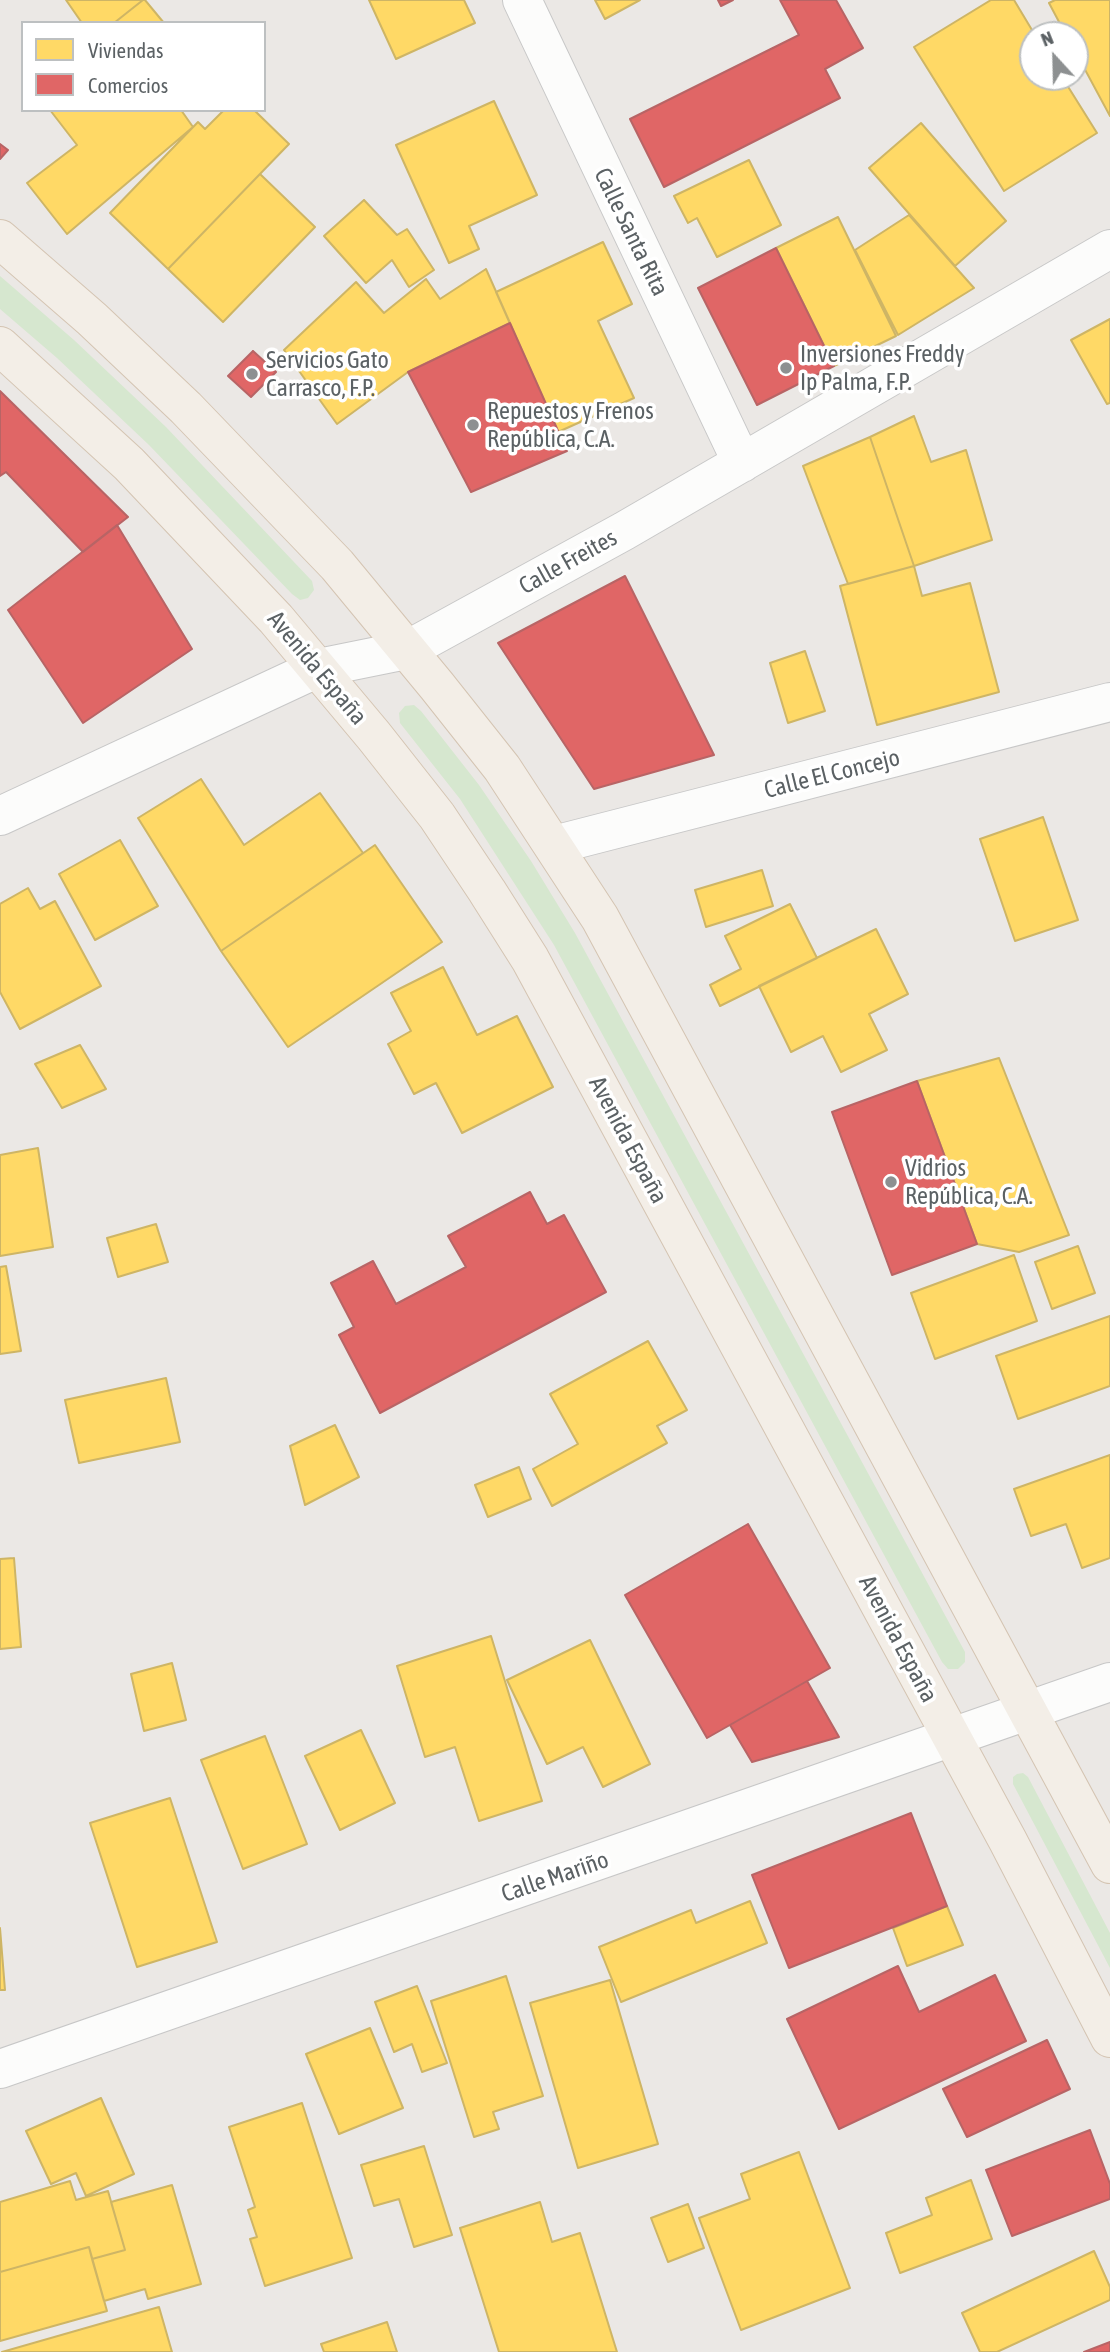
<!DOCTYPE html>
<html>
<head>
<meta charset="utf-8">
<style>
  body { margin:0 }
  #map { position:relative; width:1110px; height:2352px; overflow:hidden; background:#ebe8e5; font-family:"Asap Condensed",sans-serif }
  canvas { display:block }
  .legend { position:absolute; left:21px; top:21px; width:245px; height:91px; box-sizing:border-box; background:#fff; border:2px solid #bdc0c1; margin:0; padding:9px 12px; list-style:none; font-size:21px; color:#5b6164 }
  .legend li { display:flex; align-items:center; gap:14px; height:35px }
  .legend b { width:35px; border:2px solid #bdc0c1 }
  .north { position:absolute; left:1019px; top:21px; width:70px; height:70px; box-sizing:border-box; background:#fff; border:2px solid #bdc0c1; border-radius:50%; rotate:338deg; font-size:19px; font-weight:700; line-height:28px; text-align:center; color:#5b6164 }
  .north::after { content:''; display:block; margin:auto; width:24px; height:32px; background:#8d9091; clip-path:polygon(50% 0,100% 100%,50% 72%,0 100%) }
</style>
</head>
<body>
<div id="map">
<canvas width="1110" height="2352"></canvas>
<ul class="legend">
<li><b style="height:19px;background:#ffd966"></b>Viviendas</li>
<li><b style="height:19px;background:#e06666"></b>Comercios</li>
</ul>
<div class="north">N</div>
</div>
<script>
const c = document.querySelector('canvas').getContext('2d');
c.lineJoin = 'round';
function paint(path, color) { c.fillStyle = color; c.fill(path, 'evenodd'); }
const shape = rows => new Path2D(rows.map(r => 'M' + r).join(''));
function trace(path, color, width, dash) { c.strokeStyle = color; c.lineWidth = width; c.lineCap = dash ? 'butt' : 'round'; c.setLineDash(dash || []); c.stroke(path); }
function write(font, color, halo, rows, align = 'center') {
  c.font = font + ' "Asap Condensed",sans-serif'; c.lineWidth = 7; c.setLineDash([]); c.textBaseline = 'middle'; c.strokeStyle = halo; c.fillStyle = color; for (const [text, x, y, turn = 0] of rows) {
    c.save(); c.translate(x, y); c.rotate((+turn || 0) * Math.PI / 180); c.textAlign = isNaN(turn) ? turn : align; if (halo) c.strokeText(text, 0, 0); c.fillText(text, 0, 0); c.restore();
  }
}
const green = shape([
  [0,276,74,340,166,427,312,581,314,590,308,598,300,600,292,594,149,445,57,358,0,309],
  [414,705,421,711,479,785,531,861,575,933,965,1652,965,1662,958,1669,948,1669,942,1662,554,945,460,799,400,723,399,713,405,706],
  [1023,1773,1028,1777,1110,1933,1110,1968,1013,1784,1013,1777,1017,1774]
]);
const homes = shape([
  [66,0,143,0,114,23,82,23,66,0],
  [143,0,145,0,164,23,114,23,143,0],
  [369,0,464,0,475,23,396,59,369,0],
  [595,0,640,0,605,19,595,0],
  [991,0,1014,0,1035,35,1033,35,1033,77,1062,77,1097,133,1004,191,914,47,991,0],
  [1055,0,1110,0,1110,116,1075,51,1075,35,1066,35,1049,3,1055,0],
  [494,101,537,195,469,226,479,249,449,263,396,145,494,101],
  [50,110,181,110,193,127,67,234,27,183,77,145,50,110],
  [224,110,254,110,289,144,168,269,110,213,198,122,205,129,224,110],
  [921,123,1006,221,955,266,869,168,921,123],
  [749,160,781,225,717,257,697,218,688,223,674,196,749,160],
  [260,174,315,227,223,322,168,269,260,174],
  [364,200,397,235,407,229,434,270,409,287,392,260,366,283,324,236,364,200],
  [909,215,974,288,898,335,855,250,909,215],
  [838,217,896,336,834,366,776,248,838,217],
  [603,242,632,304,598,321,634,398,558,432,496,292,603,242],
  [486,269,510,323,408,372,337,424,284,350,356,282,384,313,426,279,440,299,486,269],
  [1110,319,1110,403,1107,404,1071,340,1110,319],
  [914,416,931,462,966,450,992,540,914,566,870,437,914,416],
  [870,437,914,566,848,584,803,466,870,437],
  [914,566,922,596,970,583,999,692,877,725,840,586,914,566],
  [805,651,825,711,788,723,770,663,805,651],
  [201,779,244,845,320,793,363,853,221,951,138,818,201,779],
  [1043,817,1078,920,1015,941,980,839,1043,817],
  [120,840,158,906,95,940,59,874,120,840],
  [375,845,442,942,288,1047,221,951,375,845],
  [762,870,773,906,706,927,695,890,762,870],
  [28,888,40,909,55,901,101,986,20,1029,0,992,0,904,28,888],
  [790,904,817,958,720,1006,710,985,741,969,725,936,790,904],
  [876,929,908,994,869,1014,887,1050,841,1072,823,1036,791,1052,759,986,876,929],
  [443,967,477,1035,517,1016,553,1087,462,1133,436,1083,414,1094,388,1044,411,1031,391,993,443,967],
  [80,1045,106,1089,62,1108,35,1064,80,1045],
  [999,1058,1069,1235,1019,1252,977,1244,917,1081,999,1058],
  [38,1148,53,1247,0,1256,0,1155,38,1148],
  [156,1224,168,1262,118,1277,107,1238,156,1224],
  [1078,1246,1095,1293,1052,1309,1035,1262,1078,1246],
  [1014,1255,1037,1321,935,1359,911,1293,1014,1255],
  [6,1266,21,1351,0,1354,0,1267,6,1266],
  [1110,1316,1110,1386,1018,1419,996,1356,1110,1316],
  [648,1341,687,1410,657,1426,667,1443,552,1506,533,1469,578,1444,550,1394,648,1341],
  [166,1378,180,1442,79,1463,65,1400,166,1378],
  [335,1425,359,1477,305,1505,290,1446,335,1425],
  [1110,1455,1110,1558,1082,1568,1066,1524,1031,1536,1014,1489,1110,1455],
  [519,1467,531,1499,488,1517,475,1485,519,1467],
  [14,1558,21,1647,0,1649,0,1559,14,1558],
  [491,1636,542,1801,479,1821,455,1747,425,1757,397,1666,491,1636],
  [590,1640,650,1764,603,1787,583,1747,547,1764,507,1680,590,1640],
  [172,1663,186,1720,144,1731,131,1674,172,1663],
  [361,1730,395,1803,340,1830,305,1756,361,1730],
  [265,1736,307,1844,243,1869,201,1760,265,1736],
  [170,1798,217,1942,137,1967,90,1823,170,1798],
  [750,1901,767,1943,621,2002,599,1947,691,1910,696,1923,750,1901],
  [947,1906,963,1945,907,1966,893,1928,947,1906],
  [0,1928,5,1990,0,1990,0,1928],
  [506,1976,543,2096,493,2112,499,2129,474,2137,431,2001,506,1976],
  [610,1980,658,2144,578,2168,530,2003,610,1980],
  [417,1986,447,2063,422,2072,412,2044,394,2052,375,2002,417,1986],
  [370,2028,403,2108,339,2134,306,2054,370,2028],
  [101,2098,134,2174,86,2196,76,2173,51,2184,26,2131,101,2098],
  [302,2103,352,2258,265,2286,250,2239,257,2237,248,2210,255,2207,229,2127,302,2103],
  [424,2146,452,2235,414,2247,399,2199,374,2206,361,2165,424,2146],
  [799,2152,850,2288,741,2330,699,2218,750,2199,741,2174,799,2152],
  [971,2180,992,2239,900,2273,886,2233,932,2215,926,2198,971,2180],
  [70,2181,76,2200,108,2191,125,2250,92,2259,89,2247,0,2272,0,2202,70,2181],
  [172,2185,201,2284,148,2299,145,2289,104,2301,92,2259,125,2250,111,2202,172,2185],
  [540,2202,552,2242,580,2233,617,2352,499,2352,460,2228,540,2202],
  [688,2204,704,2248,668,2262,651,2218,688,2204],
  [89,2247,107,2311,0,2341,0,2272,89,2247],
  [1094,2251,1110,2287,1110,2300,997,2352,980,2352,962,2313,1094,2251],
  [159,2307,172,2352,2,2352,159,2307],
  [387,2322,397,2352,324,2352,321,2344,387,2322]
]);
const shops = shape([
  [718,0,733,0,721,6,718,0],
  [780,0,836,0,863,48,825,69,840,98,664,187,630,119,799,35,780,0],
  [0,144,8,150,0,159,0,144],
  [776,248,834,366,757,405,698,288,776,248],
  [510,323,567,451,471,492,408,372,510,323],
  [253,351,276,372,251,397,228,376,253,351],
  [0,391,128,517,83,552,6,472,0,476,0,391],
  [117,525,192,649,83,723,8,610,117,525],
  [625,576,714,755,594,789,498,643,625,576],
  [917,1081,977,1244,892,1275,832,1112,917,1081],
  [530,1192,547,1224,564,1215,606,1292,380,1413,339,1335,354,1327,331,1283,373,1261,396,1304,466,1267,448,1236,530,1192],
  [748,1524,830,1668,707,1738,625,1595,748,1524],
  [807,1681,839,1737,752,1762,730,1725,807,1681],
  [911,1813,947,1906,789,1968,752,1875,911,1813],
  [898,1966,919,2012,995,1975,1026,2041,839,2129,787,2019,898,1966],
  [1047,2040,1070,2089,967,2137,943,2089,1047,2040],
  [1090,2130,1110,2184,1110,2199,1012,2236,986,2170,1090,2130],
  [1110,2342,1110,2352,1084,2352,1110,2342]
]);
const minor = shape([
  [522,0,742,463],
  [0,816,318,668,407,650,624,531,1110,249],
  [554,845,1110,702],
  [0,2069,1110,1682]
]);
const major = shape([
  [0,239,92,319,186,408,337,565,437,686,502,768,600,918,1110,1864],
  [0,346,129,464,276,619,374,736,437,816,487,891,530,959,1008,1841,1110,2038]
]);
const markers = [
  [786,368,7,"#8d9091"],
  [252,374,7,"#8d9091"],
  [473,425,7,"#8d9091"],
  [891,1182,7,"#8d9091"]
];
const streetNames = [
  ["Calle Santa Rita",631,232,64],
  ["Calle Freites",568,562,-29],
  ["Avenida España",317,668,50],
  ["Calle El Concejo",832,774,-14],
  ["Avenida España",628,1140,62],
  ["Avenida España",898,1639,62],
  ["Calle Mariño",555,1877,-19]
];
const poiNames = [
  ["Inversiones Freddy",800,354],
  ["Ip Palma, F.P.",800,382],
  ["Servicios Gato",266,360],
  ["Carrasco, F.P.",266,388],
  ["Repuestos y Frenos",487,411],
  ["República, C.A.",487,439],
  ["Vidrios",905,1168],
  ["República, C.A.",905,1196]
];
paint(green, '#d6e7cf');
paint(homes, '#ffd966');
trace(homes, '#ceb565', 2);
paint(shops, '#e06666');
trace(shops, '#b86465', 2);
trace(minor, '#c7c7c7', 40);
trace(major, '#d4c4b2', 40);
trace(minor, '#fcfcfb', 38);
trace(major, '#f3eee7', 38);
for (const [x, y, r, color] of markers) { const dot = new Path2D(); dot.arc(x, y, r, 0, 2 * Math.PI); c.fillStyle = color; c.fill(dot); trace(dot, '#fff', 2.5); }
write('24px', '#5b6164', '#fff', streetNames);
write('24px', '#5b6164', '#fff', poiNames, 'left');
</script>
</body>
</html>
